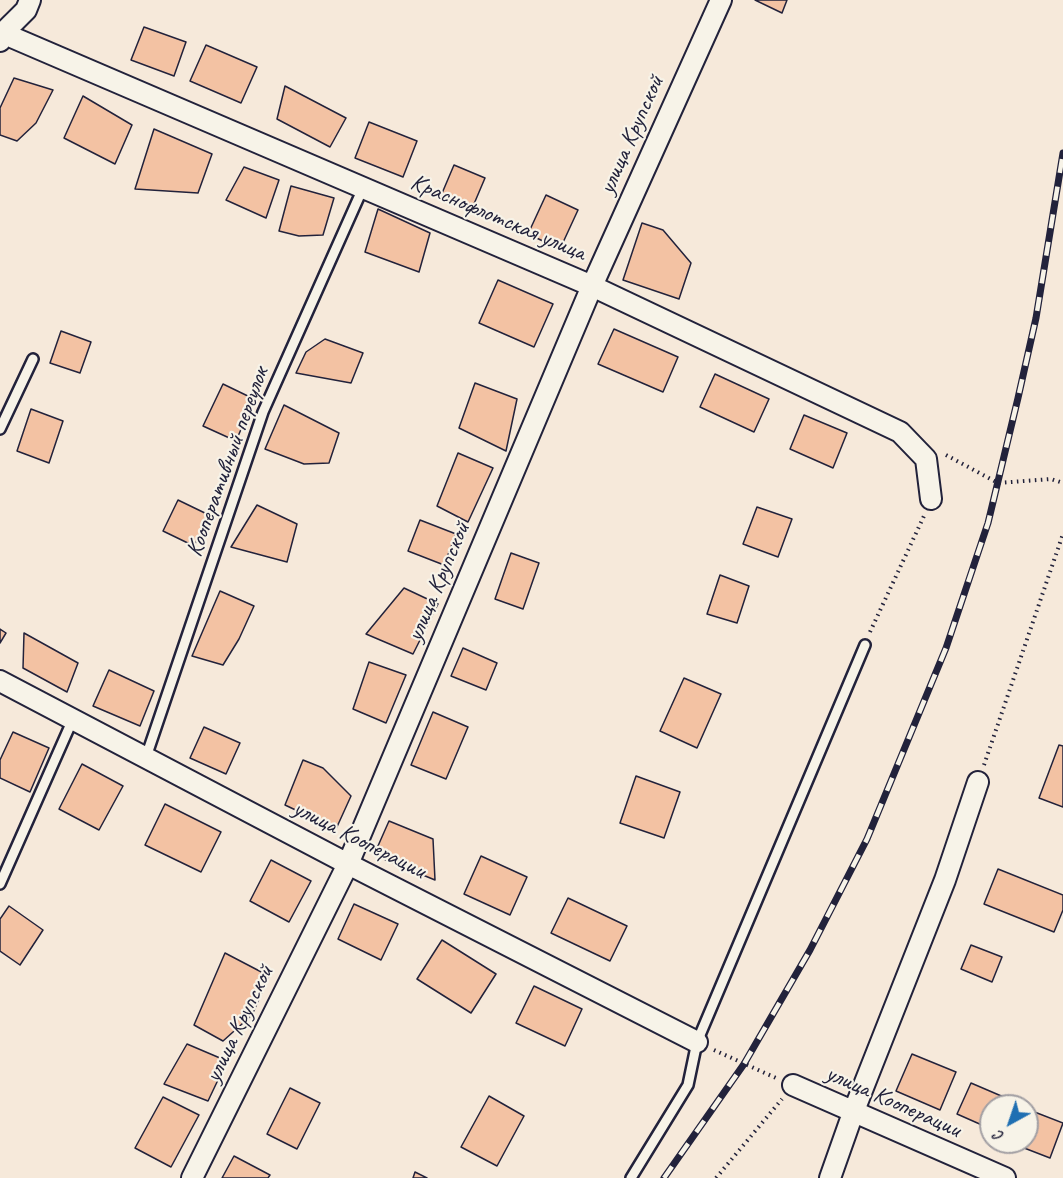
<!DOCTYPE html>
<html>
<head>
<meta charset="utf-8">
<style>
  body { margin:0 }
  #map { position:relative; width:1063px; height:1178px; overflow:hidden; background:#f6e9da; font-family:Caveat,sans-serif }
  canvas { display:block }
  .north { position:absolute; left:979px; top:1094px; width:60px; height:60px; box-sizing:border-box; background:#f7f3e8; border:2px solid #a29fa3; border-radius:50%; rotate:220deg; font-size:16px; font-weight:700; line-height:24px; text-align:center; color:#22223b }
  .north::after { content:''; display:block; margin:auto; width:21px; height:27px; background:#1f6fb2; clip-path:polygon(50% 0,100% 100%,50% 72%,0 100%) }
</style>
</head>
<body>
<div id="map">
<canvas width="1063" height="1178"></canvas>
<div class="north">С</div>
</div>
<script>
const c = document.querySelector('canvas').getContext('2d');
c.lineJoin = 'round';
function paint(path, color) { c.fillStyle = color; c.fill(path, 'evenodd'); }
const shape = rows => new Path2D(rows.map(r => 'M' + r).join(''));
function trace(path, color, width, dash) { c.strokeStyle = color; c.lineWidth = width; c.lineCap = dash ? 'butt' : 'round'; c.setLineDash(dash || []); c.stroke(path); }
function write(font, color, halo, rows, align = 'center') {
  c.font = font + ' Caveat,sans-serif'; c.lineWidth = 4.5; c.setLineDash([]); c.textBaseline = 'middle'; c.strokeStyle = halo; c.fillStyle = color; for (const [text, x, y, turn = 0] of rows) {
    c.save(); c.translate(x, y); c.rotate((+turn || 0) * Math.PI / 180); c.textAlign = isNaN(turn) ? turn : align; if (halo) c.strokeText(text, 0, 0); c.fillText(text, 0, 0); c.restore();
  }
}
const building = shape([
  [755,0,787,0,782,13,755,0],
  [144,27,186,42,174,76,131,60,144,27],
  [206,45,257,67,241,103,190,81,206,45],
  [14,78,53,90,36,123,17,141,0,135,0,108,14,78],
  [285,86,346,118,330,147,277,119,285,86],
  [83,96,132,125,115,164,64,138,83,96],
  [369,122,417,141,403,177,355,158,369,122],
  [154,129,212,154,198,193,135,189,154,129],
  [454,165,485,178,471,211,440,198,454,165],
  [244,167,279,180,266,218,226,200,244,167],
  [291,186,334,198,323,235,299,236,279,231,291,186],
  [546,195,578,210,560,249,528,234,546,195],
  [378,209,430,233,419,272,365,252,378,209],
  [642,223,663,230,691,263,679,299,623,280,642,223],
  [498,280,553,304,534,347,479,323,498,280],
  [614,329,678,357,663,392,598,364,614,329],
  [61,331,91,342,80,373,50,363,61,331],
  [325,339,363,353,351,383,296,373,306,352,325,339],
  [715,374,769,399,754,432,700,407,715,374],
  [475,383,517,399,506,451,459,428,475,383],
  [223,384,254,399,236,441,203,426,223,384],
  [284,405,339,433,329,463,304,464,265,449,284,405],
  [31,409,63,421,49,463,17,451,31,409],
  [804,415,847,433,833,468,790,449,804,415],
  [458,453,493,468,468,522,437,506,458,453],
  [178,500,209,515,194,546,163,531,178,500],
  [257,505,297,524,287,562,231,547,257,505],
  [757,507,792,519,778,557,743,544,757,507],
  [420,520,456,534,444,565,408,551,420,520],
  [511,553,539,563,523,609,495,599,511,553],
  [720,575,749,586,737,623,707,614,720,575],
  [404,588,438,604,413,654,366,634,404,588],
  [220,591,254,606,239,639,223,665,192,656,220,591],
  [0,629,6,633,0,643,0,629],
  [24,633,78,663,67,692,23,668,24,633],
  [463,648,497,663,486,690,451,676,463,648],
  [369,662,406,675,386,723,353,709,369,662],
  [109,670,154,691,140,726,93,706,109,670],
  [684,678,721,694,697,748,660,731,684,678],
  [433,712,468,727,446,779,411,765,433,712],
  [204,727,240,743,226,774,190,758,204,727],
  [13,732,49,748,30,792,0,778,0,760,13,732],
  [1059,745,1063,746,1063,807,1039,798,1059,745],
  [303,760,323,768,351,796,336,829,285,805,303,760],
  [82,764,123,786,99,830,59,809,82,764],
  [636,776,680,792,664,838,620,823,636,776],
  [165,804,221,832,201,872,145,845,165,804],
  [389,821,433,839,435,880,374,855,389,821],
  [481,856,527,877,510,915,464,894,481,856],
  [271,860,311,881,289,922,250,901,271,860],
  [998,869,1063,895,1063,910,1054,932,984,904,998,869],
  [568,898,627,926,610,961,551,933,568,898],
  [354,904,398,924,381,960,338,939,354,904],
  [9,906,43,930,20,965,0,951,0,919,9,906],
  [442,940,496,974,471,1013,417,979,442,940],
  [971,945,1002,957,992,982,961,969,971,945],
  [225,953,269,976,252,1015,223,1041,194,1025,225,953],
  [534,986,582,1009,565,1046,516,1023,534,986],
  [187,1044,227,1061,208,1101,164,1084,187,1044],
  [912,1054,956,1072,940,1110,896,1091,912,1054],
  [971,1083,1013,1101,1010,1106,991,1106,991,1129,957,1114,971,1083],
  [290,1088,320,1103,297,1149,267,1134,290,1088],
  [489,1096,524,1116,497,1166,461,1147,489,1096],
  [163,1097,199,1115,171,1167,135,1148,163,1097],
  [1032,1111,1063,1123,1050,1158,1019,1146,1021,1142,1027,1142,1027,1125,1032,1111],
  [234,1156,270,1175,268,1178,222,1178,234,1156],
  [415,1172,427,1178,413,1178,415,1172]
]);
const path = shape([
  [946,455,998,483,1051,479,1063,483],
  [870,632,924,516],
  [984,765,1063,534],
  [714,1050,776,1078],
  [716,1178,782,1099]
]);
const lane = shape([
  [0,429,33,359],
  [146,757,263,412,363,188],
  [0,884,73,719],
  [631,1178,688,1085,697,1042,865,645]
]);
const street = shape([
  [0,32,592,286,900,432,926,459,931,499],
  [0,41,3,33,26,10,30,0],
  [0,681,348,864,697,1042],
  [793,1085,1005,1178],
  [192,1178,348,864,592,286,721,0],
  [830,1178,853,1113,945,880,978,782]
]);
const rail = shape([
  [664,1178,744,1064,810,950,867,839,946,648,988,523,1018,398,1036,318,1063,153]
]);
const streetNames = [
  ["улица Крупской",632,135,-66],
  ["Краснофлотская улица",498,218,23],
  ["Кооперативный переулок",228,462,-70],
  ["улица Крупской",439,582,-67],
  ["улица Кооперации",359,840,27],
  ["улица Крупской",240,1024,-64],
  ["улица Кооперации",893,1102,24]
];
paint(building, '#f3c2a3');
trace(building, '#22223b', 1.5);
trace(lane, '#22223b', 14);
trace(street, '#22223b', 24);
trace(path, '#22223b', 4, [1.5, 4.5]);
trace(lane, '#f7f3e8', 9);
trace(street, '#f7f3e8', 20);
trace(rail, '#22223b', 7);
trace(rail, '#f7f3e8', 4.5, [14]);
write('24px', '#22223b', '#f7f3e8', streetNames);
</script>
</body>
</html>
